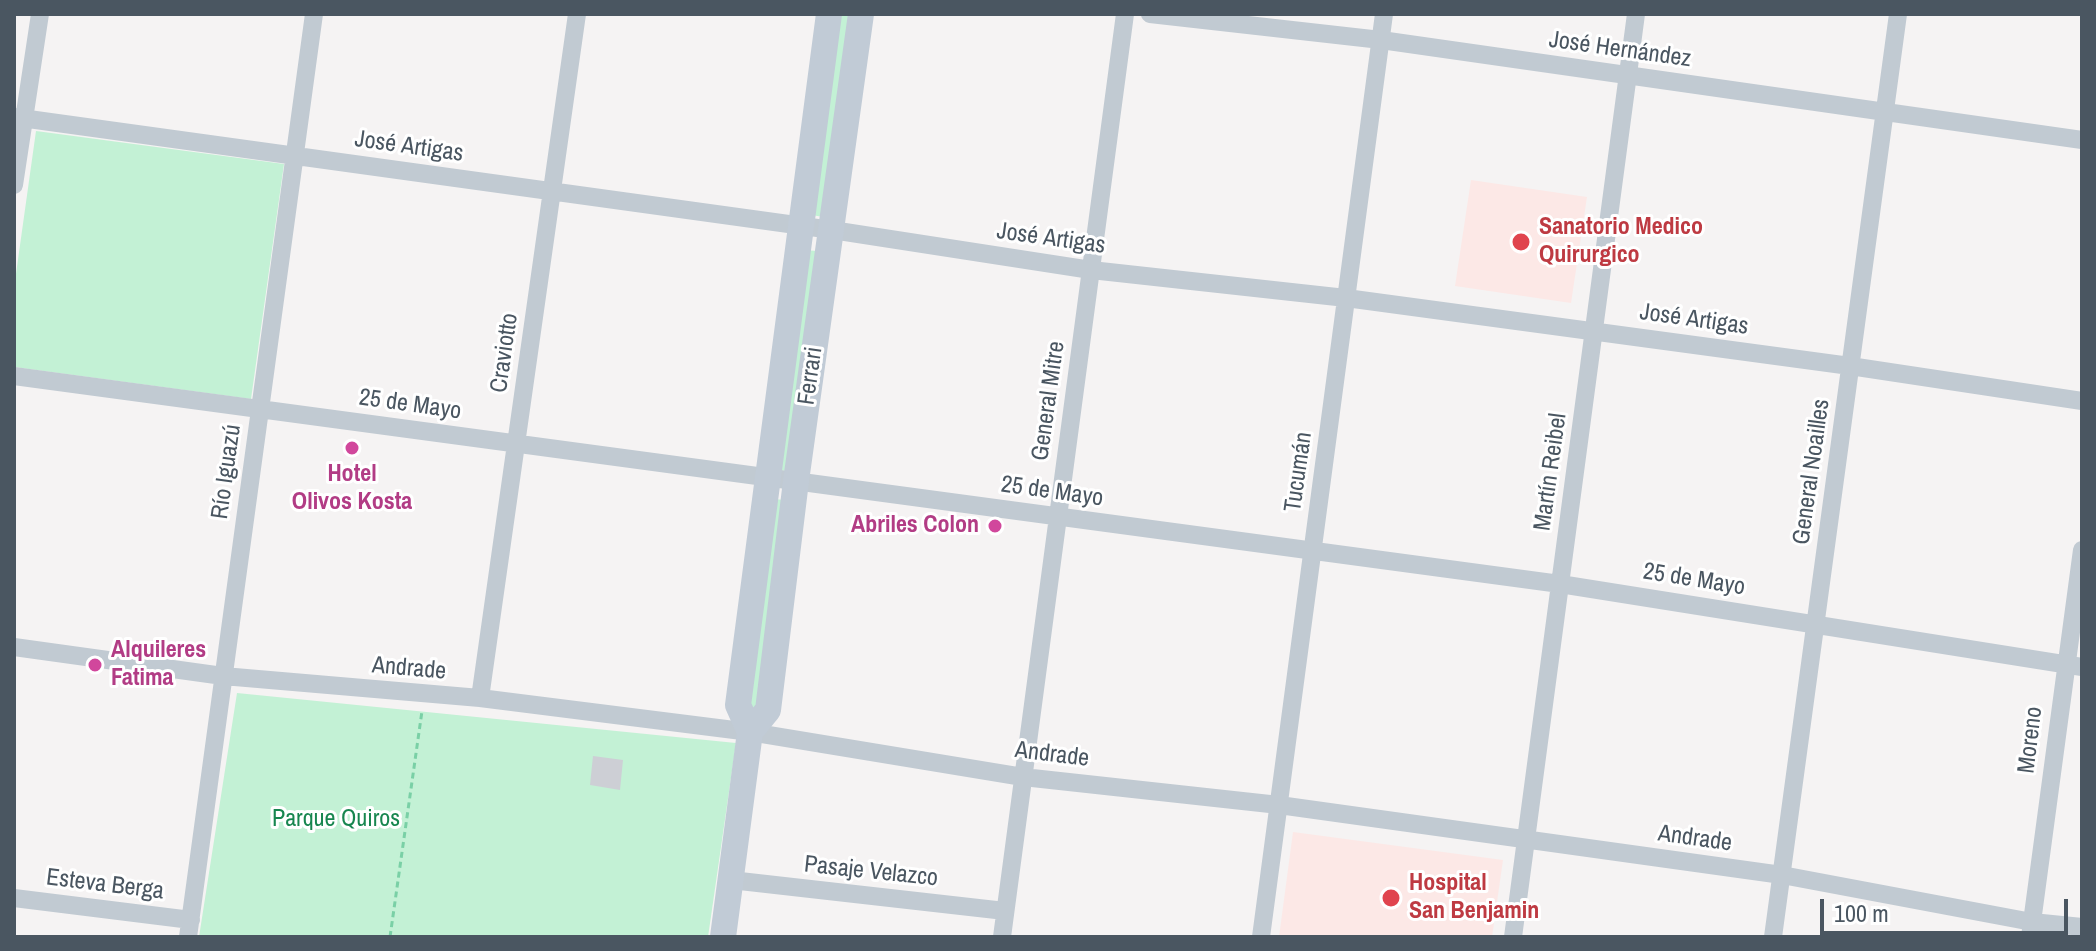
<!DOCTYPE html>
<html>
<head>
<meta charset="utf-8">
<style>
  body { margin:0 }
  #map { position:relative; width:2096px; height:951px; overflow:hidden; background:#f5f3f3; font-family:"Archivo Narrow",sans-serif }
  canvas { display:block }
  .frame { position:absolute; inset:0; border:16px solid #4a5661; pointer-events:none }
  .scale { position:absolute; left:1820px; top:899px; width:248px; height:36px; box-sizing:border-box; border:4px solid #4a5661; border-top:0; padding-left:10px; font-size:24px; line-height:28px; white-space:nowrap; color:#4a5661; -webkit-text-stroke:6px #fff; paint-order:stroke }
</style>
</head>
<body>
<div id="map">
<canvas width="2096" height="951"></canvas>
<div class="frame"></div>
<div class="scale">100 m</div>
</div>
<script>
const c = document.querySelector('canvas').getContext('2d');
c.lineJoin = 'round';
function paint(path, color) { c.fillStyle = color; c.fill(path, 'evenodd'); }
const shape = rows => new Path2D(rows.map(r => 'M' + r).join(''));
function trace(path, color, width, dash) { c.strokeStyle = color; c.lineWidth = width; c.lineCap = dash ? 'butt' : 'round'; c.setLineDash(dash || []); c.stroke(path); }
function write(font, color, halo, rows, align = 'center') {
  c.font = font + ' "Archivo Narrow",sans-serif'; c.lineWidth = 6; c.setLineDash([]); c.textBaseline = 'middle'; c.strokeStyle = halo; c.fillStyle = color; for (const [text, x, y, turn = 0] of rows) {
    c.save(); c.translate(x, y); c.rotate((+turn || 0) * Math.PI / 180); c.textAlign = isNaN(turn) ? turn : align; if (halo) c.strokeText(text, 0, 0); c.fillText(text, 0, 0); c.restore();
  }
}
const medical = shape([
  [1471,180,1587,197,1571,303,1455,286],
  [1293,832,1503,860,1492,937,1279,937]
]);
const green = shape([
  [838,14,851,14,824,217,811,215],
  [36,131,284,164,251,399,14,367,14,288],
  [804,250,817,251,788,471,775,470],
  [773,499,786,500,757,720,744,718],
  [237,693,736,743,708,937,199,937]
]);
const building = shape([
  [593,756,623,760,620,790,590,785]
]);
const path = shape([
  [256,937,257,937],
  [390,937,422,711]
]);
const minor = shape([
  [1150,14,1381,40,2082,140],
  [14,117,832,230,1091,270,1346,298,1850,366,2082,401],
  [14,185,40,14],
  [14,376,1560,584,2082,667],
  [14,647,223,676,480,698,750,732,1023,777,1279,805,1782,875,2032,922,2082,927],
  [480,698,577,14],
  [731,880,1005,911],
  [14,898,191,920],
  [188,937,314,14],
  [1002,937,1125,14],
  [1261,937,1384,14],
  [1513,937,1636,14],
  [1773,937,1898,14],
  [2030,937,2082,550]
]);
const secondary = shape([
  [750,732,768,710,796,481,861,14],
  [723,937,750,732,738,705,829,14]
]);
const markers = [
  [1521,242,10,"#e0444e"],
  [352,448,8,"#d1479c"],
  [995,526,8,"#d1479c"],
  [95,665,8,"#d1479c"],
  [1391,898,10,"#e0444e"]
];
const streetNames = [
  ["José Hernández",1620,50,8],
  ["José Artigas",409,147,8],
  ["José Artigas",1051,239,8],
  ["José Artigas",1694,320,8],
  ["Craviotto",505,353,-82],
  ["Ferrari",811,376,-82],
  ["General Mitre",1049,401,-82],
  ["25 de Mayo",410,405,8],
  ["Río Iguazú",227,472,-82],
  ["Tucumán",1299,472,-82],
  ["Martín Reibel",1551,472,-82],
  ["General Noailles",1812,472,-82],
  ["25 de Mayo",1052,492,8],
  ["25 de Mayo",1694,580,9],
  ["Andrade",409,669,5],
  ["Moreno",2031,740,-83],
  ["Andrade",1052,755,7],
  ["Andrade",1695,839,8],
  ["Pasaje Velazco",871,872,6],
  ["Esteva Berga",105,885,7]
];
const healthNames = [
  ["Sanatorio Medico",1539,228],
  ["Quirurgico",1539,256],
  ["Hospital",1409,884],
  ["San Benjamin",1409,912]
];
const hotelNames = [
  ["Hotel",352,475],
  ["Olivos Kosta",352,503],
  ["Abriles Colon",979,526,"right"],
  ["Alquileres",111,651,"left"],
  ["Fatima",111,679,"left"]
];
const parkNames = [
  ["Parque Quiros",336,820]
];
paint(medical, '#fce8e6');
paint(green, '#c3f1d5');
paint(building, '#cdcfd5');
trace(path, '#7ad0a6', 3, [6, 4]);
trace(minor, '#c1cad2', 18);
trace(secondary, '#c1cbd6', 26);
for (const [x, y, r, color] of markers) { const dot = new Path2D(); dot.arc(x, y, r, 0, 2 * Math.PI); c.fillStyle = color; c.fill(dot); trace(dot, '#fff', 3); }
write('24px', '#4a5661', '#fff', streetNames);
write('bold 24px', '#be3a42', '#fff', healthNames, 'left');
write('bold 24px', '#b23c85', '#fff', hotelNames);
write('24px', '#17864f', '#fff', parkNames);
</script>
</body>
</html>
